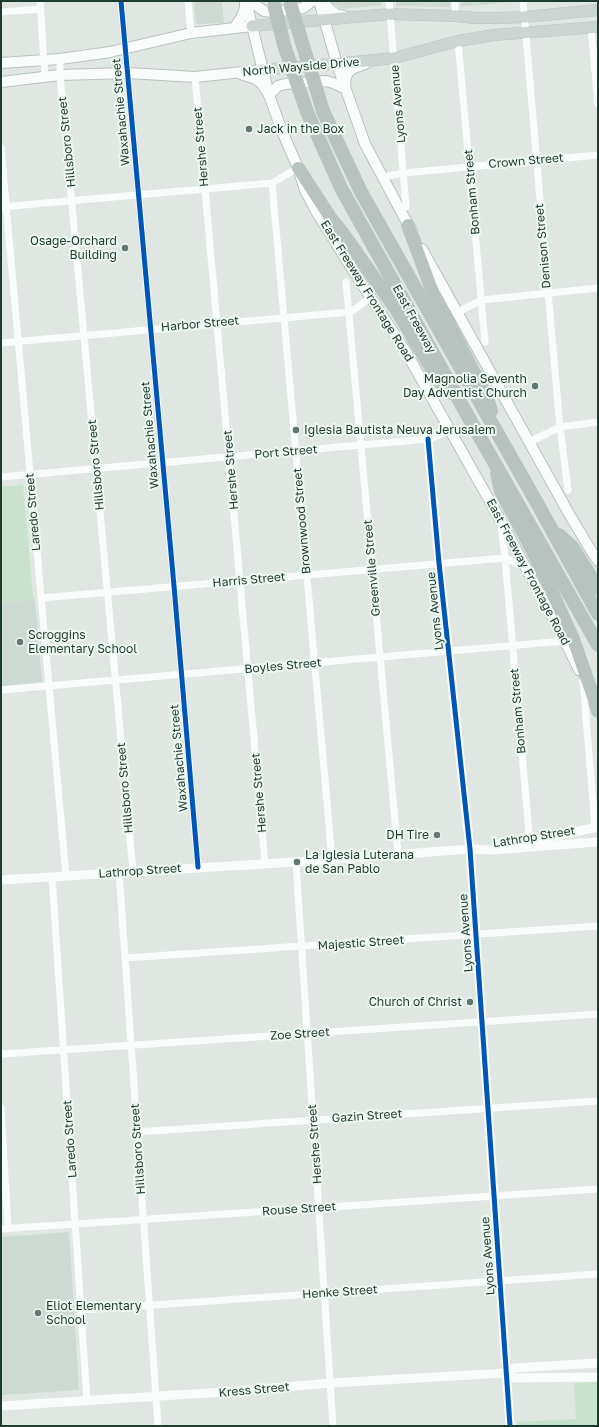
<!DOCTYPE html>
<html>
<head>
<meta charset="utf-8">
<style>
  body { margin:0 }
  #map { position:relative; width:599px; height:1427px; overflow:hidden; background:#e0e7e3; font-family:"Golos Text",sans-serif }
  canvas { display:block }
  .frame { position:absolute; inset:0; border:2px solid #1e3b30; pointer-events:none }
</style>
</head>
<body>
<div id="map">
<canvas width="599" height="1427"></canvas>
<div class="frame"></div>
</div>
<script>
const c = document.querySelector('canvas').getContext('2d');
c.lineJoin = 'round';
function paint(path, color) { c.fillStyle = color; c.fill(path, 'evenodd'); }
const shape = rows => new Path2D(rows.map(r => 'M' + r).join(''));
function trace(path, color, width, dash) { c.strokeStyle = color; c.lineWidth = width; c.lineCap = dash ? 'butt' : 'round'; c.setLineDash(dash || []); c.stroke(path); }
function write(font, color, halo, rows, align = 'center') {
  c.font = font + ' "Golos Text",sans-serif'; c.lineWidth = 4; c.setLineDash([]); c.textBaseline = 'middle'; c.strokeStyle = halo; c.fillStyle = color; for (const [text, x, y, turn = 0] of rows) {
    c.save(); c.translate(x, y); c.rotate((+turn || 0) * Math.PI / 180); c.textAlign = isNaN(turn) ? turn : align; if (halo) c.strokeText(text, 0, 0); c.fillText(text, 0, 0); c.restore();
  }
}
const built = shape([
  [194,1,222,1,224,23,196,24],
  [332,1,381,1,381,5,343,9,333,4],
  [396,1,450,1,450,7,396,6],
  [461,1,519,1,461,7],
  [35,599,42,682,1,686,1,602],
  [69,1232,79,1390,1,1395,1,1237]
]);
const green = shape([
  [23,485,33,595,35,599,1,602,1,487],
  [598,1382,598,1426,518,1426,517,1422,576,1419,574,1383]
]);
const minor = shape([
  [40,1,45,77],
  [121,1,174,586,198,867],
  [188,1,191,33],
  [389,1,406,207],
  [455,1,455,16],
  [523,1,548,292,560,427,568,490],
  [1,12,41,9],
  [591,28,598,104],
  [458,41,485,342],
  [60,59,60,75,133,871],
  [195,77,265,863],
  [1,148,66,876],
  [383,177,404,173,598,155],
  [272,183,332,859],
  [1,207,272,183,298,168],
  [346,282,398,854],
  [456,313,482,300,598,288],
  [1,343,350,312,358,307,371,297],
  [529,442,560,427,598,422],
  [1,477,428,439],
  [501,525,505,558,530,845],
  [41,598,505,558,518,564],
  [583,680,595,827],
  [1,690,565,641],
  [296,862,333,1426],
  [119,872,158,1426],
  [52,877,87,1401],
  [125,958,598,926],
  [1,1054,598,1014],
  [1,1108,8,1228],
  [137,1132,598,1101],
  [1,1229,598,1189],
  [82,1310,598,1274]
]);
const tertiary = shape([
  [450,429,428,439,439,563,470,849,510,1426],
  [499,844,530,841,598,827],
  [1,880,296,862,470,849,491,850,598,842],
  [506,1373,514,1378,598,1377],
  [1,1406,224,1392,331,1383,506,1373,514,1368,598,1363]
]);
const secondary = shape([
  [246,1,269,95,282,131,298,168,305,190,316,211,349,264,406,352,501,521,565,641,579,670],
  [250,1,264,11,273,12,303,8,312,1],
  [319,1,337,64,365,144,412,232],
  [323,1,330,10,336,14,348,17],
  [234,28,241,18,245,8,245,3],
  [1,63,60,59,110,52,191,33,252,26],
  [241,74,256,79,262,84,269,95,278,86,285,84,326,81,333,83,344,88],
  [1,82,60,75,95,74,128,73,195,77,262,70],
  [345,86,346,76,351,69,365,64],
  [422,249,568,512,590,549,598,561]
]);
const primary = shape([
  [252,26,390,14,455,16,475,18,501,18,524,17,598,10],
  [262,70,376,60,394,58,458,41,494,35,598,27]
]);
const motorway = shape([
  [323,111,361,192,537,503,598,614],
  [307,112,341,188,469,418,598,645],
  [298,168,331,219,344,235,396,309,439,381,452,393],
  [408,225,434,295,487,398,491,411],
  [497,474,501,491,534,553,573,639,598,711],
  [559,535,573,548,598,588]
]);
const motorwayBridge = shape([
  [290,3,323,111],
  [274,4,284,45,307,112]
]);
const cycleway = shape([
  [121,1,174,586,198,867],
  [428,439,439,563,470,849,510,1426]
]);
const markers = [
  [249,129,4,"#62776f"],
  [125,248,4,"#62776f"],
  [535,386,4,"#62776f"],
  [296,430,4,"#62776f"],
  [20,642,4,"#62776f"],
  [437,835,4,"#62776f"],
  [297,862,4,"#62776f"],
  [470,1002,4,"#62776f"],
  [38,1313,4,"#62776f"]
];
const streetNames = [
  ["North Wayside Drive",301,67,-5],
  ["Lyons Avenue",398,104,-95],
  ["Waxahachie Street",121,112,-95],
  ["Hillsboro Street",67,142,-96],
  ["Hershe Street",201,147,-95],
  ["Crown Street",526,161,-5],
  ["Bonham Street",472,192,-95],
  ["Denison Street",543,246,-95],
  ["East Freeway Frontage Road",367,291,58],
  ["East Freeway",414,319,61],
  ["Harbor Street",200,324,-5],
  ["Waxahachie Street",150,435,-95],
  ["Port Street",286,452,-5],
  ["Hillsboro Street",96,465,-95],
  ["Hershe Street",231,470,-95],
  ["Laredo Street",33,512,-95],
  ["Brownwood Street",302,521,-95],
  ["Greenville Street",372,568,-95],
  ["East Freeway Frontage Road",528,572,62],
  ["Harris Street",249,580,-5],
  ["Lyons Avenue",435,611,-96],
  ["Boyles Street",283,666,-5],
  ["Bonham Street",518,711,-95],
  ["Waxahachie Street",179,758,-95],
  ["Hillsboro Street",125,788,-95],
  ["Hershe Street",259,793,-95],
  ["Lathrop Street",534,837,-9],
  ["Lathrop Street",140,871,-4],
  ["Lyons Avenue",466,933,-94],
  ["Majestic Street",361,943,-4],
  ["Zoe Street",300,1034,-4],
  ["Gazin Street",367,1116,-4],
  ["Laredo Street",70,1139,-94],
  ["Hershe Street",315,1144,-94],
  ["Hillsboro Street",138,1149,-94],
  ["Rouse Street",299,1209,-4],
  ["Lyons Avenue",488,1256,-94],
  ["Henke Street",340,1292,-4],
  ["Kress Street",254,1390,-5]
];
const poiNames = [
  ["Jack in the Box",257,129],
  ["Osage-Orchard",117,241,"right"],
  ["Building",117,255,"right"],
  ["Magnolia Seventh",527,379,"right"],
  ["Day Adventist Church",527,393,"right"],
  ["Iglesia Bautista Neuva Jerusalem",304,430],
  ["Scroggins",28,635],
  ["Elementary School",28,649],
  ["DH Tire",429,835,"right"],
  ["La Iglesia Luterana",305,855],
  ["de San Pablo",305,869],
  ["Church of Christ",462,1002,"right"],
  ["Eliot Elementary",46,1306],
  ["School",46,1320]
];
paint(built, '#cdd9d3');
paint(green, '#c8e2cc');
trace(secondary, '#b9c4be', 12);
trace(primary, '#bac4c0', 12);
trace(motorway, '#bac4c0', 14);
trace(minor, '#fafbfb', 7);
trace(tertiary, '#fafbfb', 9);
trace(secondary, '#fafbfb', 10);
trace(primary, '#ccd5d1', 11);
trace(motorway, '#b8c2be', 12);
trace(motorwayBridge, '#bac4c0', 14, []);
trace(motorwayBridge, '#b8c2be', 12);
trace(cycleway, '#0057b8', 5);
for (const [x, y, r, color] of markers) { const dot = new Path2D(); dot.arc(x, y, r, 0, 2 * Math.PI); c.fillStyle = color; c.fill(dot); trace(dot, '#edf7f1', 1.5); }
write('12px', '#1e3b30', '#edf7f1', streetNames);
write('12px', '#1e3b30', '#edf7f1', poiNames, 'left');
</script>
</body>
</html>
